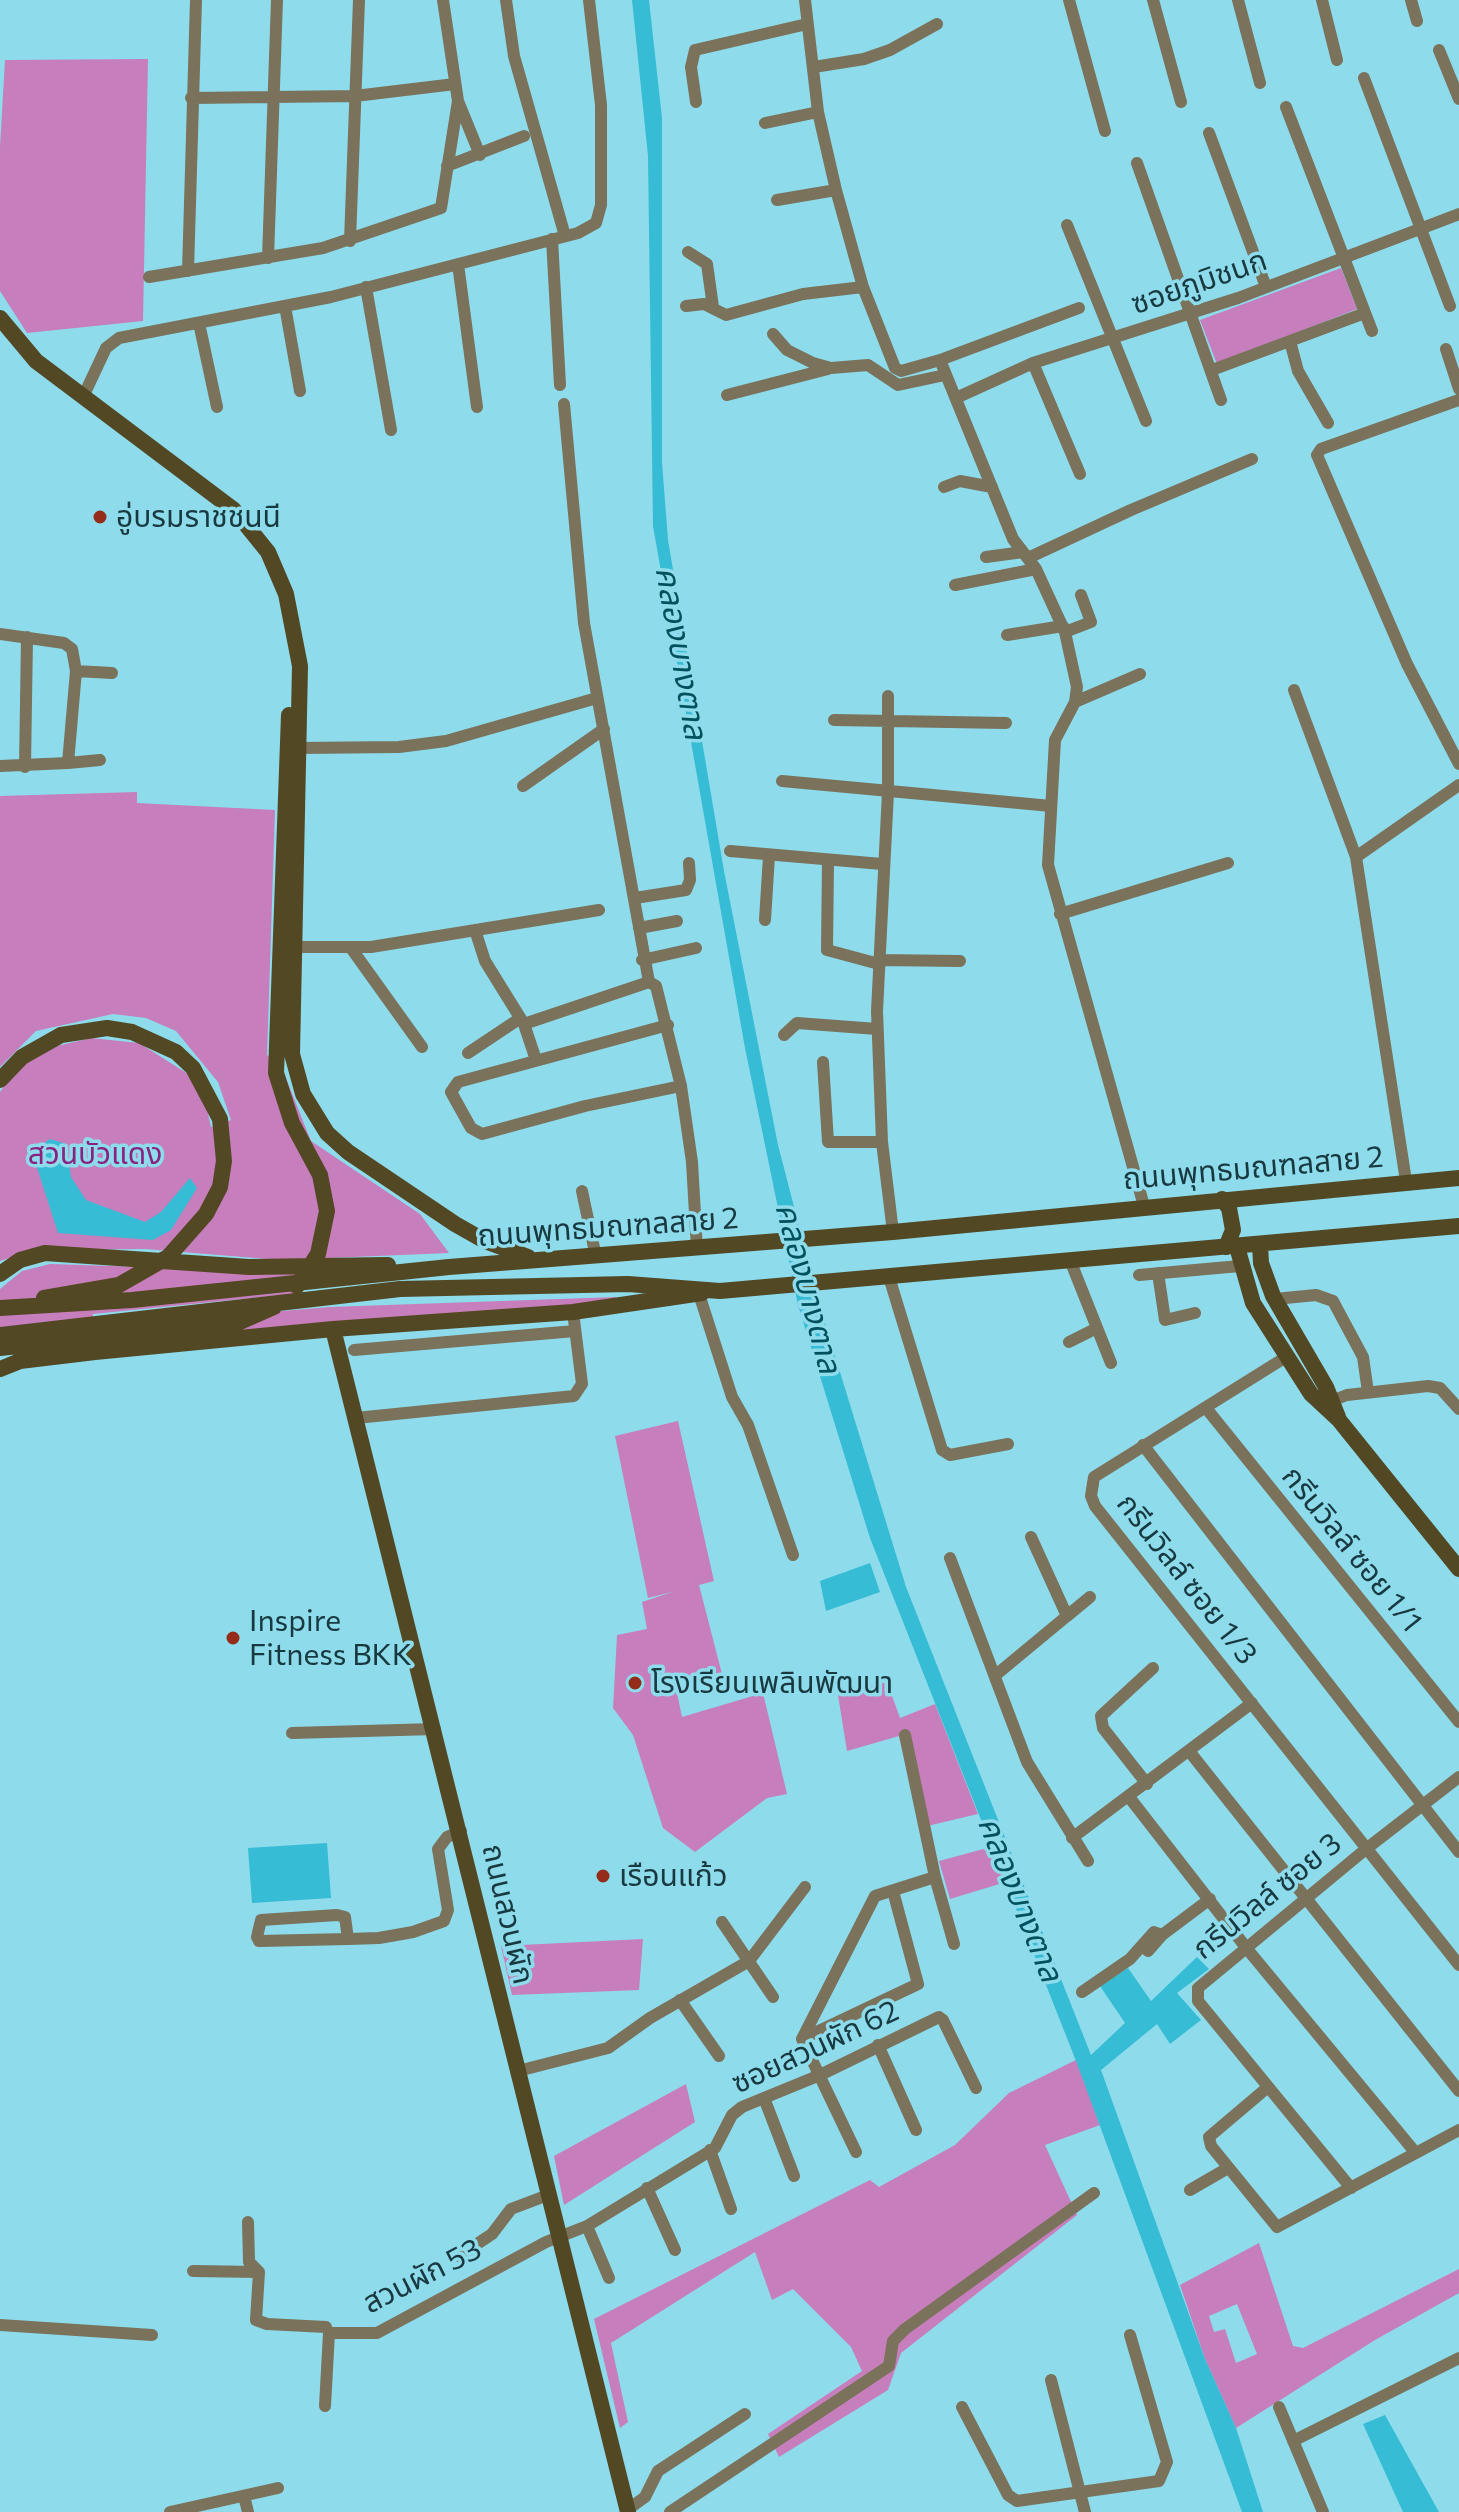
<!DOCTYPE html>
<html>
<head>
<meta charset="utf-8">
<style>
  body { margin:0 }
  canvas { display:block; background:#8ddbeb }
</style>
</head>
<body>
<canvas width="1459" height="2512"></canvas>
<script>
const c = document.querySelector('canvas').getContext('2d');
c.lineJoin = 'round';
function paint(path, color) { c.fillStyle = color; c.fill(path, 'evenodd'); }
const shape = rows => new Path2D(rows.map(r => 'M' + r).join(''));
function trace(path, color, width, dash) { c.strokeStyle = color; c.lineWidth = width; c.lineCap = dash ? 'butt' : 'round'; c.setLineDash(dash || []); c.stroke(path); }
function write(font, color, halo, rows, align = 'center') {
  c.font = font + ' Commissioner,"Noto Sans Thai",sans-serif'; c.lineWidth = 7; c.setLineDash([]); c.textBaseline = 'middle'; c.strokeStyle = halo; c.fillStyle = color; for (const [text, x, y, turn = 0] of rows) {
    c.save(); c.translate(x, y); c.rotate((+turn || 0) * Math.PI / 180); c.textAlign = isNaN(turn) ? turn : align; if (halo) c.strokeText(text, 0, 0); c.fillText(text, 0, 0); c.restore();
  }
}
const green = shape([
  [148,59,143,321,27,333,0,291,0,147,5,60],
  [1341,268,1357,309,1217,364,1200,320],
  [137,792,137,803,275,810,267,1055,283,1071,311,1141,420,1214,449,1253,280,1260,145,1249,35,1250,0,1261,0,1092,13,1073,48,1048,91,1038,139,1043,188,1074,204,1096,211,1127,231,1120,218,1082,176,1031,146,1018,113,1014,36,1031,0,1067,0,796],
  [50,1264,299,1272,302,1293,93,1314,92,1327,330,1307,616,1297,616,1302,10,1353,0,1339,0,1289,22,1271],
  [678,1421,714,1581,699,1585,722,1674,676,1688,682,1717,763,1693,787,1794,767,1798,695,1852,663,1828,633,1735,613,1708,617,1635,647,1629,642,1602,672,1592,648,1598,615,1436],
  [887,1682,900,1718,935,1704,978,1814,923,1827,899,1736,847,1751,838,1695],
  [991,1847,1006,1882,950,1899,939,1861],
  [643,1939,639,1990,512,1995,501,1946],
  [1076,2060,1100,2125,1045,2145,1077,2215,901,2353,888,2390,779,2457,768,2434,862,2371,851,2347,793,2289,772,2300,755,2252,611,2343,628,2422,620,2428,594,2319,870,2180,879,2187,955,2145,1009,2093],
  [686,2084,695,2122,564,2205,554,2156],
  [1259,2243,1293,2346,1303,2348,1459,2269,1459,2293,1375,2340,1236,2428,1205,2359,1180,2285],
  [1237,2304,1257,2354,1236,2363,1225,2329,1214,2332,1209,2316]
]);
const water = shape([
  [632,0,649,0,662,118,662,463,668,540,724,871,778,1145,820,1307,906,1587,1091,2055,1125,2023,1100,1986,1128,1968,1151,2001,1197,1957,1209,1969,1177,1993,1201,2020,1170,2044,1157,2024,1101,2070,1205,2359,1236,2428,1263,2512,1242,2512,1076,2061,870,1538,798,1305,745,1048,653,526,648,156],
  [50,1139,66,1144,71,1177,86,1200,145,1222,161,1212,190,1178,197,1188,171,1230,153,1240,58,1233,32,1152],
  [870,1563,880,1592,826,1611,820,1581],
  [327,1843,331,1898,252,1903,248,1848],
  [1385,2415,1439,2512,1403,2512,1363,2424]
]);
const street = shape([
  [506,0,514,56,565,236],
  [805,0,818,112,836,190,863,287,895,368,901,371,940,360,1013,539,1036,569,1065,632,1077,687,1075,702,1055,740,1048,865,1144,1206],
  [1069,0,1105,131],
  [1153,0,1181,102],
  [1238,0,1260,83],
  [1322,0,1337,60],
  [1411,0,1417,21],
  [1439,50,1459,99],
  [814,67,864,59,890,50,937,24],
  [1364,78,1450,306],
  [191,98,355,96,455,84],
  [458,101,480,155],
  [696,102,691,67,695,50,807,24],
  [1286,107,1372,331],
  [765,123,818,112],
  [1209,133,1266,287],
  [1137,163,1221,400],
  [447,166,524,136],
  [777,200,836,190],
  [1067,225,1146,421],
  [552,239,560,385],
  [350,241,359,0],
  [688,252,707,264,713,307],
  [268,258,277,0],
  [458,264,477,407],
  [188,271,196,0],
  [149,277,323,248,441,208,458,101,443,0],
  [366,287,391,430],
  [285,306,300,391],
  [686,306,704,304,726,315,803,294,863,287],
  [199,323,217,407],
  [773,334,787,350,813,363,831,368,868,365,898,385,945,375],
  [1290,341,1298,371,1328,423],
  [1446,349,1459,389],
  [940,360,1079,308],
  [1033,363,1080,474],
  [1212,370,1365,313],
  [727,395,828,369],
  [83,397,106,348,119,338,331,297,578,233,596,223,601,205,601,105,589,0],
  [956,398,1033,363,1238,298,1459,214],
  [1459,400,1321,449,1317,455,1407,664,1459,764],
  [564,404,584,623,649,982],
  [944,487,960,481,992,487],
  [986,557,1023,552],
  [1028,558,1131,510,1252,459],
  [955,585,1036,569],
  [1065,632,1091,622,1081,595],
  [0,634,64,643,72,649,76,671,68,763,0,766],
  [1007,635,1063,626],
  [76,671,112,673],
  [1294,690,1356,857],
  [888,696,888,792,877,1011,882,1142,893,1232],
  [1075,702,1140,674],
  [834,720,1006,723],
  [299,748,399,747,446,741,597,698],
  [68,763,100,760],
  [25,767,27,637],
  [782,781,1051,806],
  [523,786,604,729],
  [730,851,882,864],
  [828,862,827,950,879,964],
  [635,898,686,890,690,880,689,863],
  [1060,914,1228,863],
  [765,920,769,856],
  [639,928,677,921],
  [475,930,485,961,524,1024,536,1060],
  [294,947,371,947,599,910],
  [351,948,422,1047],
  [642,960,696,948],
  [879,960,960,961],
  [524,1024,649,982,656,986,681,1086,692,1162,697,1249],
  [668,1025,458,1082,451,1092,471,1128,482,1134,585,1106,681,1086],
  [784,1035,797,1023,877,1029],
  [468,1053,519,1019],
  [823,1062,828,1142,882,1142],
  [1406,1181,1356,857,1459,785],
  [582,1191,596,1257],
  [1070,1260,1111,1363],
  [1158,1273,1165,1320,1195,1313],
  [1139,1275,1240,1266],
  [889,1277,942,1450,950,1455,1008,1444],
  [699,1294,732,1397,748,1425,793,1555],
  [1275,1299,1316,1295,1333,1301,1363,1357,1368,1392],
  [1069,1342,1097,1328],
  [354,1350,575,1331],
  [1286,1357,1094,1477,1091,1496,1095,1506,1459,1965],
  [1331,1401,1347,1395,1428,1386,1440,1388,1459,1409],
  [1206,1408,1459,1722],
  [356,1418,574,1396,582,1384,573,1312],
  [1143,1445,1459,1852],
  [950,1558,1027,1762,1088,1861],
  [1067,1616,1090,1597],
  [997,1674,1067,1616,1031,1537],
  [292,1733,435,1729],
  [905,1735,935,1877,954,1944],
  [1189,1751,1459,2091],
  [1147,1784,1103,1728,1101,1716,1153,1668],
  [1129,1797,1248,1950,1415,2152],
  [1072,1838,1252,1703],
  [722,1922,773,1997],
  [348,1939,345,1917,337,1915,261,1920,257,1937,259,1941,348,1939,379,1938,413,1932,444,1921,448,1910,438,1849,447,1837,461,1831],
  [1148,1951,1162,1935,1210,1899],
  [1082,1992,1130,1959,1154,1932,1162,1935],
  [680,2000,719,2056],
  [802,2039,918,1984,893,1891],
  [878,2045,916,2130],
  [518,2071,608,2048,650,2018,749,1961,805,1887],
  [1268,2087,1209,2137,1211,2146,1277,2227,1459,2130],
  [764,2098,794,2176],
  [710,2150,731,2209],
  [856,2152,802,2039,875,1896,935,1877],
  [647,2188,675,2250],
  [1351,2188,1198,2001,1198,1988,1366,1849,1459,1777],
  [1190,2190,1228,2168],
  [248,2222,249,2262,259,2272,256,2320,267,2324,326,2327],
  [587,2226,609,2278],
  [459,2256,492,2234,511,2209,548,2195],
  [193,2271,259,2272],
  [0,2325,152,2335],
  [1051,2380,1085,2512],
  [325,2406,329,2333,377,2333,546,2242,587,2226,715,2148,732,2115,742,2107,820,2075,939,2017,943,2020,976,2088],
  [962,2407,1008,2495,1017,2501,1159,2481,1167,2462,1130,2335],
  [1279,2407,1323,2512],
  [1293,2441,1459,2358],
  [244,2496,248,2512],
  [627,2510,645,2497,658,2471,745,2414],
  [170,2512,278,2488],
  [670,2512,889,2366,893,2341,905,2329,1094,2193]
]);
const secondary = shape([
  [0,318,36,361,234,510,268,552,286,594,300,666,292,1054,303,1094,327,1133,348,1152,455,1224,485,1241,528,1257],
  [289,715,276,1073,292,1123,320,1175,327,1211,318,1254,297,1286],
  [0,1080,22,1057,61,1035,107,1028,132,1032,176,1052,193,1068,220,1119,224,1161,220,1187,206,1214,168,1257,119,1285,44,1298],
  [1222,1199,1229,1208,1233,1230,1226,1247],
  [1260,1245,1261,1263,1273,1296,1326,1387,1338,1417],
  [1237,1247,1253,1303,1311,1394,1339,1420,1459,1569],
  [0,1274,20,1260,45,1253,249,1267,388,1265],
  [0,1308,132,1300,449,1267,893,1232,1459,1178],
  [333,1329,628,2512],
  [0,1335,400,1289,628,1284,720,1291,1459,1226],
  [0,1348,240,1322,274,1307],
  [0,1369,20,1361,95,1352,333,1329,573,1312,702,1293]
]);
const markers = [
  [100,517,8,"#952c19"],
  [233,1638,8,"#952c19"],
  [635,1683,8,"#952c19"],
  [603,1876,8,"#952c19"]
];
const streetNames = [
  ["ซอยภูมิชนก",1199,282,-19],
  ["ถนนพุทธมณฑลสาย 2",1253,1168,-5],
  ["ถนนพุทธมณฑลสาย 2",608,1227,-4],
  ["กรีนวิลล์ ซอย 1/1",1352,1549,51],
  ["กรีนวิลล์ ซอย 1/3",1187,1579,52],
  ["กรีนวิลล์ ซอย 3",1267,1896,-39],
  ["ถนนสวนผัก",508,1914,77],
  ["ซอยสวนผัก 62",815,2047,-25],
  ["สวนผัก 53",422,2276,-27]
];
const poiNames = [
  ["อู่บรมราชชนนี",116,517],
  ["Inspire",249,1621],
  ["Fitness BKK",249,1655],
  ["โรงเรียนเพลินพัฒนา",651,1683],
  ["เรือนแก้ว",619,1876]
];
const parkNames = [
  ["สวนบัวแดง",95,1154]
];
const waterNames = [
  ["คลองบางตาล",681,653,80],
  ["คลองบางตาล",808,1288,75],
  ["คลองบางตาล",1020,1899,68]
];
paint(green, '#c77ebc');
paint(water, '#36bcd4');
trace(street, '#7a725b', 12);
trace(secondary, '#534824', 16);
for (const [x, y, r, color] of markers) { const dot = new Path2D(); dot.arc(x, y, r, 0, 2 * Math.PI); c.fillStyle = color; c.fill(dot); trace(dot, '#8ddbeb', 3); }
write('30px', '#183940', '#8ddbeb', streetNames);
write('30px', '#183940', '#8ddbeb', poiNames, 'left');
write('30px', '#8b2280', '#8ddbeb', parkNames);
write('italic 32px', '#00515e', '#8ddbeb', waterNames);
</script>
</body>
</html>
